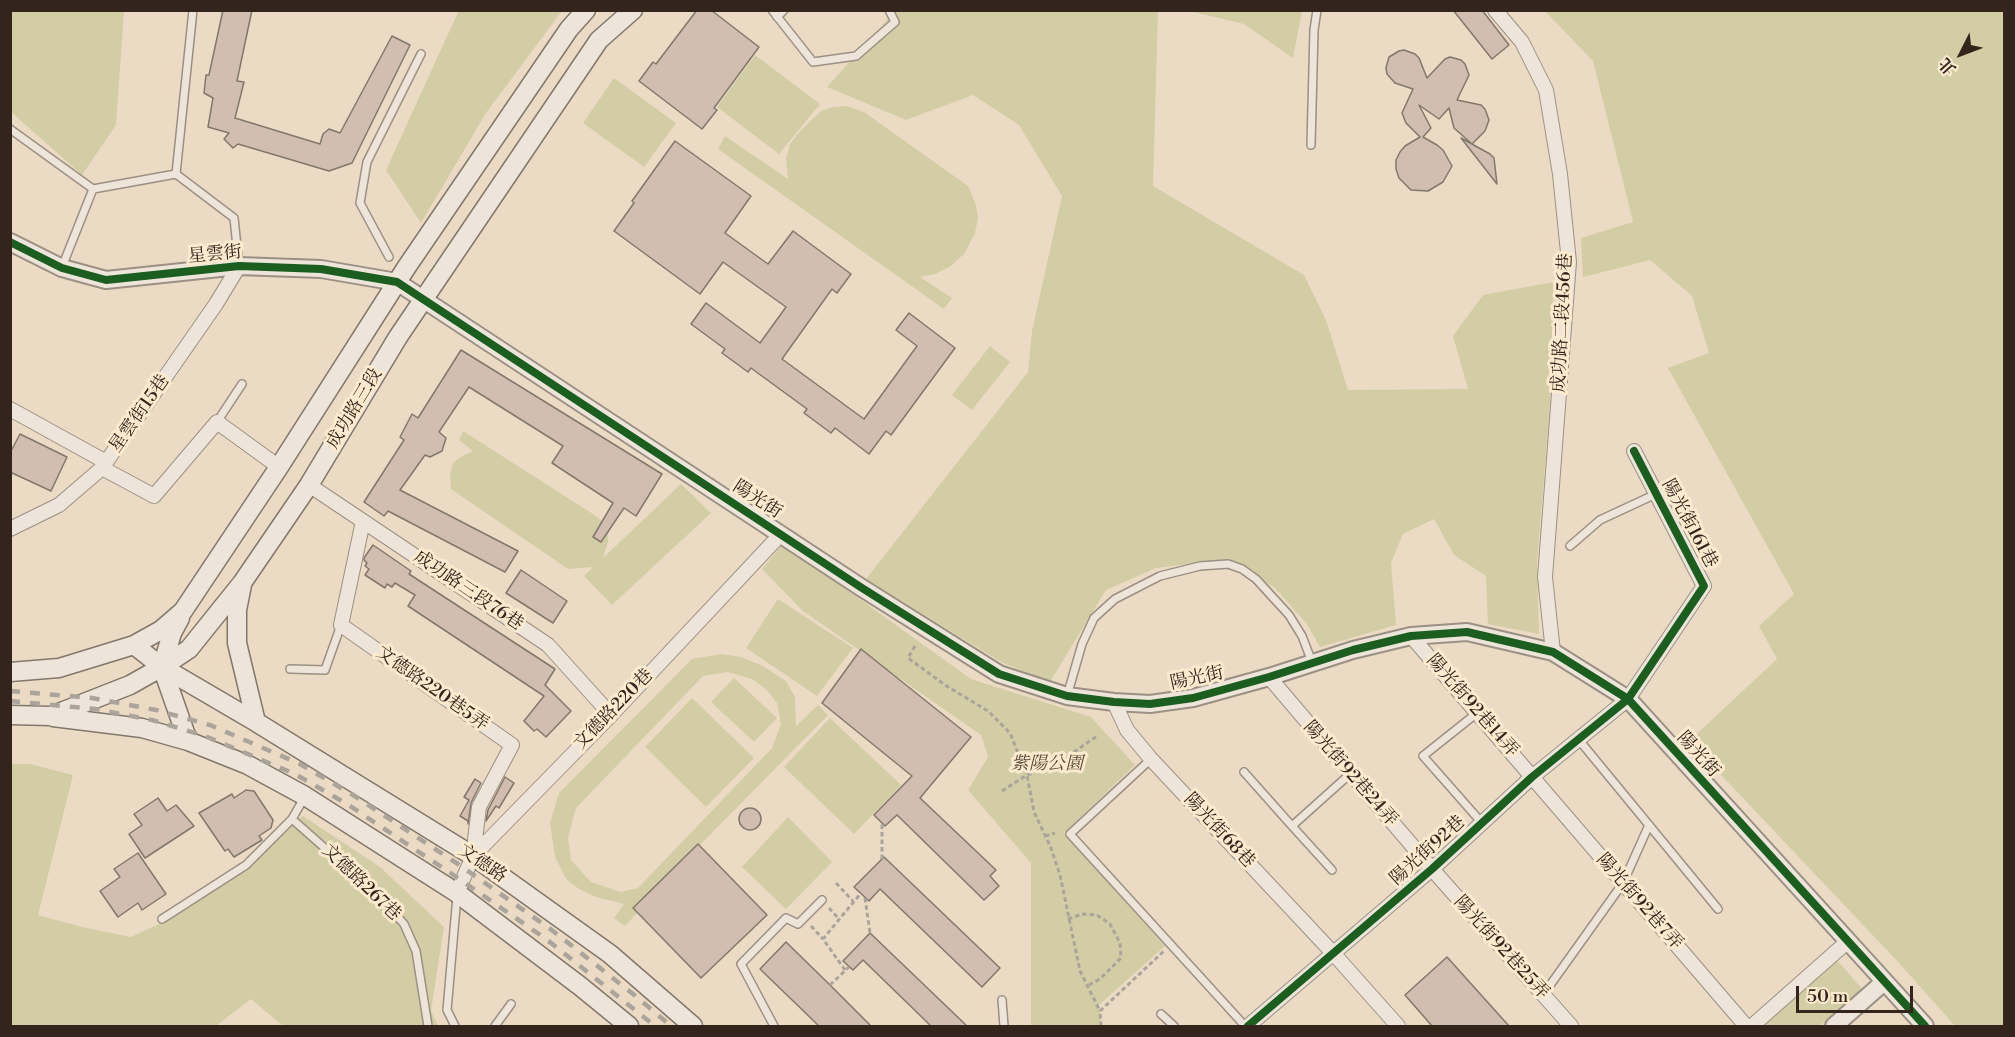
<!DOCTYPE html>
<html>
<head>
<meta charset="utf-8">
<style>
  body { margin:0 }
  #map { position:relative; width:2015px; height:1037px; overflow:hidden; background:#ebdbc4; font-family:"Libre Bodoni","Noto Serif TC",serif }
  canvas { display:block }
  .frame { position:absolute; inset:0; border:12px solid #33241c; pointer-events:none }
  .north { position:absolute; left:1931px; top:24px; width:60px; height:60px; -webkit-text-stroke:4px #fceace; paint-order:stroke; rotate:228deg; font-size:16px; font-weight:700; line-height:24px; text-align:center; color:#33241c }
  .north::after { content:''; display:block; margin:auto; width:21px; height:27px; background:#33241c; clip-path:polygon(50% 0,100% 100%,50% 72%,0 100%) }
  .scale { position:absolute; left:1796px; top:986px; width:117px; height:27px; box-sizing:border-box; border:3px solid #33241c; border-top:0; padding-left:8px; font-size:18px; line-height:21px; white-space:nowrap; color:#33241c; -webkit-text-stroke:4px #fceace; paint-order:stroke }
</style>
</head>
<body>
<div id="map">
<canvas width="2015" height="1037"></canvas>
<div class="frame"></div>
<div class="north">北</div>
<div class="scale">50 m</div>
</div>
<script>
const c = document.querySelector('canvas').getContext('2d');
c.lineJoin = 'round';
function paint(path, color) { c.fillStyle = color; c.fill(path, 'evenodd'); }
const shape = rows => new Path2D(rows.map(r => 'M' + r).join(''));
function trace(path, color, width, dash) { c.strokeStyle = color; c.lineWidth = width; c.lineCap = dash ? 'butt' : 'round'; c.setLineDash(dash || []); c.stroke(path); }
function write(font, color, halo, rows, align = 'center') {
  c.font = font + ' "Libre Bodoni","Noto Serif TC",serif'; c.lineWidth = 6; c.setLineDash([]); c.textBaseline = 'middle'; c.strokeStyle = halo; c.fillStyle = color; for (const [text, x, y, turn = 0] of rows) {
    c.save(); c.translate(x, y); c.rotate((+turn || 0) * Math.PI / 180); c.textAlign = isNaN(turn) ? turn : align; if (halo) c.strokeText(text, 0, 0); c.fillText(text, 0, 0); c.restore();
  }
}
const green = shape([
  [11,10,124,11,116,125,82,175,11,112],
  [459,10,562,11,486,113,421,223,386,170],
  [895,11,1158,11,1153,186,1304,275,1326,320,1348,390,1468,389,1453,336,1483,295,1553,282,1553,365,1537,563,1539,634,1488,624,1486,576,1454,555,1434,519,1403,534,1391,563,1396,625,1320,647,1307,624,1275,588,1227,559,1156,568,1106,590,1050,682,1001,662,866,579,1028,372,1032,331,1062,196,1019,125,973,95,906,120,827,87],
  [1189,11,1302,11,1293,58,1244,24],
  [1545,11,2004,11,2004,1026,1955,1026,1899,963,1689,741,1777,659,1759,626,1794,594,1668,368,1709,353,1692,296,1650,260,1583,277,1581,238,1633,222,1593,61],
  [755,55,820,104,779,154,717,107],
  [614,78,676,123,644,167,583,123],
  [847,106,864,112,968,186,976,205,978,218,975,233,965,253,951,266,935,274,920,277,952,298,944,309,718,149,725,136,788,179,786,158,790,144,800,131,821,111,833,107],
  [990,346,1010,362,972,410,952,395],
  [463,431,593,514,603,522,608,532,608,542,603,558,681,484,711,513,612,605,584,576,593,567,568,569,451,489,450,474,453,463,459,458,473,451,459,440],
  [783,544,971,679,1091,717,1135,765,1064,833,1165,946,1099,1005,1101,1026,1031,1026,1031,863,968,790,988,757,981,735,803,611,762,569],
  [778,599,853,648,817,696,746,648],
  [721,654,741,657,763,666,786,681,795,697,796,726,818,705,828,715,699,846,625,926,614,918,624,904,596,897,579,889,566,879,555,857,550,823,559,793,692,659],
  [728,672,752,679,766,689,777,703,781,724,772,748,638,888,621,892,591,882,571,860,568,837,576,808,703,676],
  [734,678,777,718,754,742,711,702],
  [692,698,754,758,706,807,645,747],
  [830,718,901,785,854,834,784,767],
  [11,764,30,764,73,775,38,915,82,927,131,937,163,922,246,867,288,826,303,816,380,867,444,927,431,1011,438,1026,283,1026,251,999,216,1026,11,1026],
  [788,817,832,862,786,909,742,867],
  [1837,960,1862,989,1820,1026,1761,1026]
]);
const building = shape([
  [223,10,252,10,237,81,244,82,235,118,320,144,323,134,329,129,340,133,392,36,410,45,352,163,329,171,238,144,233,148,224,139,229,133,208,127,213,98,204,93,206,75,209,75,223,10],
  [697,10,711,10,759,47,714,108,717,110,702,129,639,81,653,62,656,64,697,10],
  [1453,10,1482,10,1509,45,1492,59,1453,10],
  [1404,50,1415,54,1419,58,1427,78,1445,59,1450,57,1461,60,1465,64,1469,75,1457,100,1481,105,1485,109,1489,120,1485,131,1472,144,1454,128,1449,108,1439,119,1419,105,1431,128,1423,137,1437,145,1443,150,1452,166,1443,182,1428,191,1411,190,1399,178,1396,169,1396,160,1400,152,1405,146,1420,137,1406,123,1402,113,1413,89,1395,83,1387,74,1386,68,1389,57,1399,51,1404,50],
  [1461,138,1490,154,1494,158,1497,184,1461,138],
  [675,141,751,196,725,233,768,264,793,231,851,274,837,293,832,289,782,359,864,419,917,346,896,330,909,313,955,348,891,435,886,431,869,454,835,428,831,433,804,413,807,409,751,368,748,372,722,353,725,349,691,324,706,303,760,343,786,307,723,262,700,294,614,231,634,203,632,201,675,141],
  [461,350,662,474,636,516,624,508,601,542,593,537,613,503,552,463,563,446,469,387,439,432,446,438,442,451,430,457,425,455,400,490,518,551,505,572,388,511,384,516,364,502,404,440,400,437,412,414,418,418,461,350],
  [20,434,67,457,51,491,10,472,10,453,20,434],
  [373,545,411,571,409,574,555,669,545,685,571,711,546,737,537,729,534,731,524,721,544,696,408,606,415,595,395,583,392,587,387,584,385,588,365,575,369,569,365,566,367,563,364,560,364,558,373,545],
  [521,570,567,601,553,623,506,593,521,570],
  [861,649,971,737,920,798,996,870,990,876,999,886,984,900,897,815,885,826,874,815,912,776,822,703,861,649],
  [505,777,514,783,499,808,496,806,486,821,488,810,505,777],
  [475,779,481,783,471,803,468,824,468,821,460,816,469,800,464,797,475,779],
  [246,790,254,791,273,820,271,828,259,836,262,840,234,857,228,849,225,851,199,813,232,794,234,798,246,790],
  [158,798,167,811,176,805,194,826,145,858,129,834,142,825,134,814,158,798],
  '739 819a11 11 0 1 1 22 0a11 11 0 1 1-22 0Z',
  [698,844,767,915,701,978,633,908,698,844],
  [138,853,166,894,142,910,138,903,118,917,100,891,120,877,114,869,138,853],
  [884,857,1000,968,982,987,880,889,869,901,854,887,884,857],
  [870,933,967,1026,931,1026,863,960,853,970,843,961,870,933],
  [786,942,830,985,871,1026,819,1026,760,969,786,942],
  [1447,957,1509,1026,1432,1026,1405,995,1447,957]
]);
const path = shape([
  [915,646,908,658,945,685,988,711,1010,733,1027,775,1034,812,1051,848,1060,875,1080,971,1100,1011],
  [1002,791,1027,775,1051,768,1097,736],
  [1045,836,1055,833],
  [882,859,882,823],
  [836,883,853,901],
  [865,898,870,933],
  [829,908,839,919],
  [1068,919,1082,914,1097,915,1110,924,1120,943,1121,958,1100,979,1087,986],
  [811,926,823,939],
  [845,970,823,939,861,893],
  [830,985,849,967],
  [1101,1026,1100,1011,1164,951]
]);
const service = shape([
  [772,10,813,62,856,56,895,22,889,10],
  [777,17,784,10],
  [10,129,93,189,176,174],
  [1311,145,1314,30,1317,10],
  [176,174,193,10],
  [176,174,234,218,239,266],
  [389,257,360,203,367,162,421,54],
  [62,267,93,189],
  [217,422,242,384],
  [1570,546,1600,520,1656,494],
  [290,669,325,670,341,625],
  [1067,696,1082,644,1094,618,1115,599,1160,576,1200,566,1228,564,1242,569,1256,579,1289,615,1302,636,1312,662],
  [1477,713,1423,756,1482,823],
  [1579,740,1718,909],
  [1151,759,1070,834,1245,1026],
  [1244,772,1292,826,1350,774],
  [292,819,379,896,404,924,416,951,428,1026],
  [1292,826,1332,870],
  [162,919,246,865,292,819,304,798],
  [1543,995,1623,883,1649,825],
  [1002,1000,1004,1026],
  [1161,1014,1174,1026],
  [455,1026,447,1010,457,896],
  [495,1026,511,1004],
  [774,1026,741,964,786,918,798,924,822,900]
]);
const minor = shape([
  [1495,10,1522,42,1546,90,1560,174,1569,262,1545,577,1553,652],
  [10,409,106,462],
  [102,468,154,496,217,422,279,467],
  [309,485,548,645,611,715],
  [363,521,341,625,512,745,479,807,473,856],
  [10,529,59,505,102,468,216,304,239,266],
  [1411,636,1746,1026],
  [1269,677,1432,869,1571,1026],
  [1114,702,1127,730,1151,759,1333,953,1398,1026],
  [457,893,473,856,611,715,781,534],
  [1248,1026,1432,869,1532,777,1628,699,1704,586,1634,451],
  [1752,1026,1847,942]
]);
const tertiary = shape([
  [10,242,62,268,106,280,239,266,321,269,397,282,862,588,999,674,1067,696,1114,702,1150,704,1193,698,1269,677,1353,650,1411,636,1467,632,1553,652,1628,699,1925,1026],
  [1834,1026,1884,982]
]);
const secondary = shape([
  [242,585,237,610,237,643,256,722],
  [180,618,172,633,162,667,188,741],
  [134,645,162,667,256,722,473,856,610,954,693,1026],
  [10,672,59,668,134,645,161,630,183,611,279,467,406,268,569,29,586,10],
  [10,715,51,716,130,685,162,667,189,649,242,583,309,485,398,337,599,40,633,10],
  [53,717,142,728,188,741,248,765,305,796,457,893,580,986,629,1026]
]);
const rail = shape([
  [10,691,92,698,156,710,210,725,300,764,353,795,458,864,553,931,633,994,671,1026],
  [10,701,95,709,152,720,205,736,295,774,347,804,452,874,546,939,655,1026]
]);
const cycleway = shape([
  [10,242,62,268,106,280,239,266,321,269,397,282,862,588,999,674,1067,696,1114,702,1150,704,1193,698,1269,677,1353,650,1411,636,1467,632,1553,652,1628,699,1925,1026],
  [1248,1026,1432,869,1532,777,1628,699,1704,586,1634,451]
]);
const streetNames = [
  ["星雲街",215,255,-5],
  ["成功路二段456巷",1563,323,-87],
  ["成功路三段",355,409,-59],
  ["星雲街15巷",140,414,-55],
  ["陽光街",757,500,33],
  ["陽光街161巷",1689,524,62],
  ["成功路三段76巷",468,591,34],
  ["陽光街",1197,679,-12],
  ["文德路220巷5弄",432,689,35],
  ["陽光街92巷14弄",1472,706,49],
  ["文德路220巷",614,710,-46],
  ["陽光街",1698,755,48],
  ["陽光街92巷24弄",1350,774,49],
  ["陽光街68巷",1219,831,47],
  ["陽光街92巷",1428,851,-42],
  ["文德路",482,864,34],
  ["文德路267巷",361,883,44],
  ["陽光街92巷7弄",1639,902,49],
  ["陽光街92巷25弄",1501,948,48]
];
const parkNames = [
  ["紫陽公園",1047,765]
];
paint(green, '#d3cda5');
paint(building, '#d2beb1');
trace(building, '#82776b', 1.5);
trace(service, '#9b9083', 10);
trace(minor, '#9b9083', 16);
trace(tertiary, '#9b9083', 20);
trace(secondary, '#82776b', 21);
trace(path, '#aba49a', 3, [4.5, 3]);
trace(service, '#ede5d9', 7);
trace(minor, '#ede5d9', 14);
trace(tertiary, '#ede5d9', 16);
trace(secondary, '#ede5d9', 18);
trace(rail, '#aba49a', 4.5, [10, 10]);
trace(cycleway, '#1b5e20', 8);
write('18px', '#33241c', '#fceace', streetNames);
write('italic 18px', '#564b38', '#fceace', parkNames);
</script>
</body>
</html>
